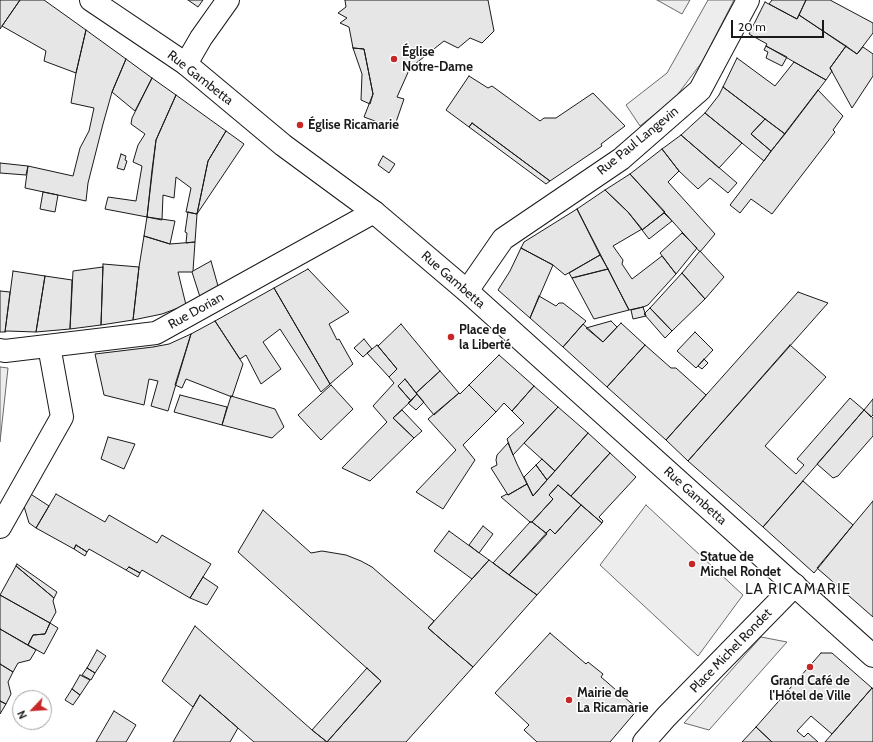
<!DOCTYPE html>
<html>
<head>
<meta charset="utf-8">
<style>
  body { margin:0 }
  #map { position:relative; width:873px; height:742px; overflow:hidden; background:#fff; font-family:Cabin,sans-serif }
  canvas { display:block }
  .north { position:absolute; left:12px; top:690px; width:40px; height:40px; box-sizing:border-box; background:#fff; border:1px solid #a3a3a3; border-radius:50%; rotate:245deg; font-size:11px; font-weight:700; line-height:16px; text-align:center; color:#1a1a1a }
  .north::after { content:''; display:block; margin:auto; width:14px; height:18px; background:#c62828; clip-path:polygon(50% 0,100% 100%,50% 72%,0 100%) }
  .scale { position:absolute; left:731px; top:20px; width:93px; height:18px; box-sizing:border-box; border:2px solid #1a1a1a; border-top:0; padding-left:5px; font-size:12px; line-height:14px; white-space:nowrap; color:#1a1a1a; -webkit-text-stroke:3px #fff; paint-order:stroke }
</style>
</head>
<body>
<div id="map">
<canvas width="873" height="742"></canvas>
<div class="north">N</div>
<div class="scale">20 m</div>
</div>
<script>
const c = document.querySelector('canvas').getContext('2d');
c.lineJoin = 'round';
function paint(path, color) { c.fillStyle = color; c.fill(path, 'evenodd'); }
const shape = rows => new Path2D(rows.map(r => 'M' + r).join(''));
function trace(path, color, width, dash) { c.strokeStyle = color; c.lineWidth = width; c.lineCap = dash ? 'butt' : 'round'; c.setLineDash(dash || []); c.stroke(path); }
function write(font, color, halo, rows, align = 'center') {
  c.font = font + ' Cabin,sans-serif'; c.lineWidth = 3; c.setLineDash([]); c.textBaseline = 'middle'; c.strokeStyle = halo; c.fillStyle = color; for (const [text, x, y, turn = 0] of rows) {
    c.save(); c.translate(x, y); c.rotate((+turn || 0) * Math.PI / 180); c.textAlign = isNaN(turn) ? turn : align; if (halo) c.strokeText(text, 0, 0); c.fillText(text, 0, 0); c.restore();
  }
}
const parking = shape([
  [657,0,690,0,682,14,657,0],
  [708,0,734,0,702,62,675,98,640,126,626,105,667,73,708,0],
  [0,367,8,368,0,442,0,367],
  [646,505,743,595,698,656,600,565,646,505],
  [761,637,787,642,709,730,684,723,761,637]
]);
const building = shape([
  [0,0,20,0,0,29,0,0],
  [20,0,44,0,86,30,76,73,44,61,46,51,2,26,20,0],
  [188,0,203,0,198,7,188,0],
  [345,0,488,0,494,31,482,43,470,38,458,48,444,41,410,68,397,97,404,99,394,128,364,117,373,94,364,49,353,48,349,27,340,23,347,18,338,13,346,7,345,0],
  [772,0,806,0,797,19,769,4,772,0],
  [806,0,830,0,873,23,873,33,857,54,799,15,806,0],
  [765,2,797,19,799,15,846,46,830,68,832,71,826,80,766,46,767,44,749,34,765,2],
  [86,30,126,59,112,92,103,124,88,183,86,201,25,188,28,166,73,176,80,148,89,131,94,108,71,103,76,73,86,30],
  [766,46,787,57,782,66,766,58,768,52,764,50,766,46],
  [846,46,857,54,863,47,873,54,873,76,852,108,830,68,846,46],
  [353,48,364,49,373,94,370,104,361,100,362,74,353,48],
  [737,58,775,86,794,62,826,80,785,134,723,87,737,58],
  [126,59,152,78,135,111,112,92,126,59],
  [469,76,488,88,492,86,540,121,544,118,556,118,593,93,625,126,601,144,602,146,550,181,472,123,469,127,446,110,469,76],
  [152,78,176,95,156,140,147,217,105,209,108,197,136,201,142,166,133,162,138,145,145,134,131,124,132,118,152,78],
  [723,87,765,119,751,134,771,151,764,161,705,113,719,95,723,87],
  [818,90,843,116,833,130,835,132,772,214,751,199,740,213,730,205,818,90],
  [176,95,226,131,208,161,197,214,186,212,191,188,176,177,174,198,163,195,162,220,147,217,152,170,156,140,176,95],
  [705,113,742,143,719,168,681,135,705,113],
  [765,119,785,134,771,151,751,134,765,119],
  [472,123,550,181,546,184,469,127,472,123],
  [226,131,244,144,197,214,208,161,226,131],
  [681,135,737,183,728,193,710,178,698,189,679,171,662,149,681,135],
  [662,149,679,171,668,182,715,234,700,252,630,174,662,149],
  [121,154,126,156,125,160,127,161,124,170,117,168,121,154],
  [383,156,395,164,389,173,378,165,383,156],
  [0,163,28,166,26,175,0,173,0,163],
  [630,174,665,212,642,230,628,212,605,190,630,174],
  [605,190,628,212,642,229,613,246,623,260,622,264,632,279,662,256,676,274,648,305,643,307,629,310,577,209,605,190],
  [43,192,58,195,55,212,40,209,43,192],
  [577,209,600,255,565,275,553,265,521,248,524,242,577,209],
  [188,212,197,214,195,242,186,243,187,233,185,232,188,212],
  [664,213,672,221,649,239,642,230,664,213],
  [147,217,175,221,170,244,144,236,147,217],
  [682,233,697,248,676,274,660,253,682,233],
  [144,236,170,244,195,242,193,271,192,272,178,272,186,305,162,314,133,320,139,267,144,236],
  [521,248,553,265,530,318,498,290,510,271,521,248],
  [700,251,724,277,705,299,682,273,700,251],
  [600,255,608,269,572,278,569,273,600,255],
  [211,261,218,286,200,297,192,272,193,271,211,261],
  [103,264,139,267,133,320,101,325,103,264],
  [103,267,101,325,70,329,73,271,103,267],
  [308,269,349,312,329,324,337,340,339,339,353,364,330,384,274,288,308,269],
  [608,269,629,310,594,319,572,278,608,269],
  [13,271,45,276,36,332,7,331,5,332,13,271],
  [682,273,705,299,672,331,650,308,682,273],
  [45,276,72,280,70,329,36,332,45,276],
  [274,288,330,384,321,392,280,329,263,342,281,369,261,384,246,355,240,359,215,321,274,288],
  [0,291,10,292,5,332,0,332,0,291],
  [798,292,828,303,688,461,666,440,798,292],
  [539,296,556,306,559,303,563,303,586,321,563,347,530,318,539,296],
  [643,307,646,316,633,319,631,310,643,307],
  [650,308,672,331,665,338,644,314,650,308],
  [215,321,243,364,232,397,186,379,182,388,175,385,191,334,215,321],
  [611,321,617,327,603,342,586,328,611,321],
  [621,323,645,345,607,387,563,347,583,324,603,342,621,323],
  [401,324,440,371,416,393,405,379,398,386,411,401,393,418,414,438,370,481,342,468,387,422,373,406,394,383,389,377,397,369,378,346,401,324],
  [695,332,713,350,696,368,677,351,695,332],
  [191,334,168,411,151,406,158,381,149,379,144,405,104,395,95,354,153,347,169,344,191,334],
  [364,339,372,349,363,357,354,348,364,339],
  [377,345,397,369,389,377,367,353,377,345],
  [645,345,671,368,676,368,706,395,666,440,607,387,645,345],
  [790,345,826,377,765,446,796,474,804,465,797,459,850,398,864,410,763,527,688,461,790,345],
  [499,355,534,386,512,411,504,403,496,412,469,385,499,355],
  [704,359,708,363,702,369,698,366,704,359],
  [440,371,459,393,434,415,416,393,440,371],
  [405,379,417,394,411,401,398,386,405,379],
  [331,385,353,409,321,440,298,415,331,385],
  [469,385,496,412,463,445,475,460,443,509,416,492,456,450,428,419,459,393,460,394,469,385],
  [534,386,558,407,513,455,507,439,524,423,512,411,534,386],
  [417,394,424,402,416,410,408,403,417,394],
  [180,395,227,407,222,425,174,412,180,395],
  [231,396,275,409,284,427,272,438,222,425,231,396],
  [873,399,873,415,871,417,864,410,873,399],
  [558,407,588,433,555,471,524,443,558,407],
  [402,410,422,431,414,438,393,418,402,410],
  [864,410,873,418,873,436,838,476,833,478,817,464,864,410],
  [588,433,610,453,571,496,558,485,549,495,553,499,532,522,530,522,501,497,507,494,508,495,527,484,533,496,588,433],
  [108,437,135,444,124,469,101,459,108,437],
  [508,443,517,464,527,484,508,495,491,468,497,465,496,460,497,455,508,443],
  [610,453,636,477,599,517,603,521,602,523,571,496,610,453],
  [542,459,555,471,547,480,536,465,542,459],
  [536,465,547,480,533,496,524,477,536,465],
  [803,481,853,525,814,573,763,527,803,481],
  [558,485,581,505,555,534,550,529,546,533,532,522,553,499,549,495,558,485],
  [29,493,49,506,36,528,29,523,23,503,29,493],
  [56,494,105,522,109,515,157,543,162,535,211,564,190,598,142,570,140,573,129,567,126,570,89,549,87,552,76,545,74,549,36,528,56,494],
  [873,501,873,617,817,568,873,501],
  [581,505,602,523,537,595,509,575,550,529,555,534,581,505],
  [263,510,311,553,322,551,346,555,361,561,372,567,434,621,428,628,473,667,406,742,327,742,381,681,238,552,263,510],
  [530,522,532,522,547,534,509,575,493,563,530,522],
  [483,526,493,534,479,553,469,545,483,526],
  [449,531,489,560,472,579,434,551,449,531],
  [76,545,87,552,85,556,74,549,76,545],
  [489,560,537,595,473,667,428,628,489,560],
  [17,564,57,592,54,598,16,566,17,564],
  [16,566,54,598,53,601,56,612,50,623,0,595,16,566],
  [129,567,140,573,138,577,126,570,129,567],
  [203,577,218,587,207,605,190,598,203,577],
  [0,595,50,623,45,634,33,635,28,645,0,629,0,595],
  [50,623,58,628,44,654,28,645,33,635,45,634,50,623],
  [195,626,312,730,327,742,254,742,200,695,193,707,162,681,195,626],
  [0,629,36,650,30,660,18,663,13,672,0,664,0,629],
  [550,633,586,664,588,662,603,674,601,677,638,709,610,742,537,742,524,730,529,725,495,693,550,633],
  [97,650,106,656,95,673,87,668,97,650],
  [821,653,832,653,872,688,832,734,811,716,797,731,804,737,808,733,818,742,772,742,756,727,821,653],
  [0,664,13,672,8,682,11,694,6,704,0,701,0,664],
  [87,668,95,673,91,680,82,675,87,668],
  [367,668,381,681,327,742,312,730,367,668],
  [80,675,90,680,80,695,72,689,80,675],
  [872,688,873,689,873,742,825,742,872,688],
  [72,689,80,695,73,705,65,700,72,689],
  [200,695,238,728,230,742,173,742,200,695],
  [0,701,6,704,0,714,0,701],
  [114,711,136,725,126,742,96,742,114,711],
  [756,727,772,742,742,742,756,727]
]);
const minor = shape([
  [186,64,201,38,228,0],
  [467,291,503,239,621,159,700,90,748,0],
  [0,350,5,351,156,333,374,212],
  [0,527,62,417,49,346],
  [644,742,666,717,795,585]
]);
const secondary = shape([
  [91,0,186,64,283,145,374,212,467,291,873,656]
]);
const markers = [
  [394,59,4,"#c62828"],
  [300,125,4,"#c62828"],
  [451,337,4,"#c62828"],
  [692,564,4,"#c62828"],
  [810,667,4,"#c62828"],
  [569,700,4,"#c62828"]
];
const poiNames = [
  ["Église",402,52],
  ["Notre-Dame",402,67],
  ["Église Ricamarie",308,125],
  ["Place de",459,330],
  ["la Liberté",459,345],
  ["Statue de",700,557],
  ["Michel Rondet",700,572],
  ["Grand Café de",810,681,"center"],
  ["l'Hôtel de Ville",810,696,"center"],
  ["Mairie de",577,693],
  ["La Ricamarie",577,708]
];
const streetNames = [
  ["Rue Gambetta",200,78,38],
  ["Rue Paul Langevin",638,141,-39],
  ["Rue Gambetta",453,280,41],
  ["Rue Dorian",196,311,-29],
  ["Rue Gambetta",695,496,42],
  ["Place Michel Rondet",731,651,-46]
];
const quarterNames = [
  ["LA RICAMARIE",798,590]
];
paint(parking, '#ededed');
trace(parking, '#6a6a6a', 1);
paint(building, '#e6e6e6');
trace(building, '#1a1a1a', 1);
trace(minor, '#1a1a1a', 24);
trace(secondary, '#1a1a1a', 24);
trace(minor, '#fff', 22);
trace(secondary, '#fff', 22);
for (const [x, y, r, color] of markers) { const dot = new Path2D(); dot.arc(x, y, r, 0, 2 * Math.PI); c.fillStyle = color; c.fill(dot); trace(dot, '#fff', 1.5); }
write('bold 13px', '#1a1a1a', '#fff', poiNames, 'left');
write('13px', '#1a1a1a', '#fff', streetNames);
c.letterSpacing = '1px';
write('15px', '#1a1a1a', '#fff', quarterNames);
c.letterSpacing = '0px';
</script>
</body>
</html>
